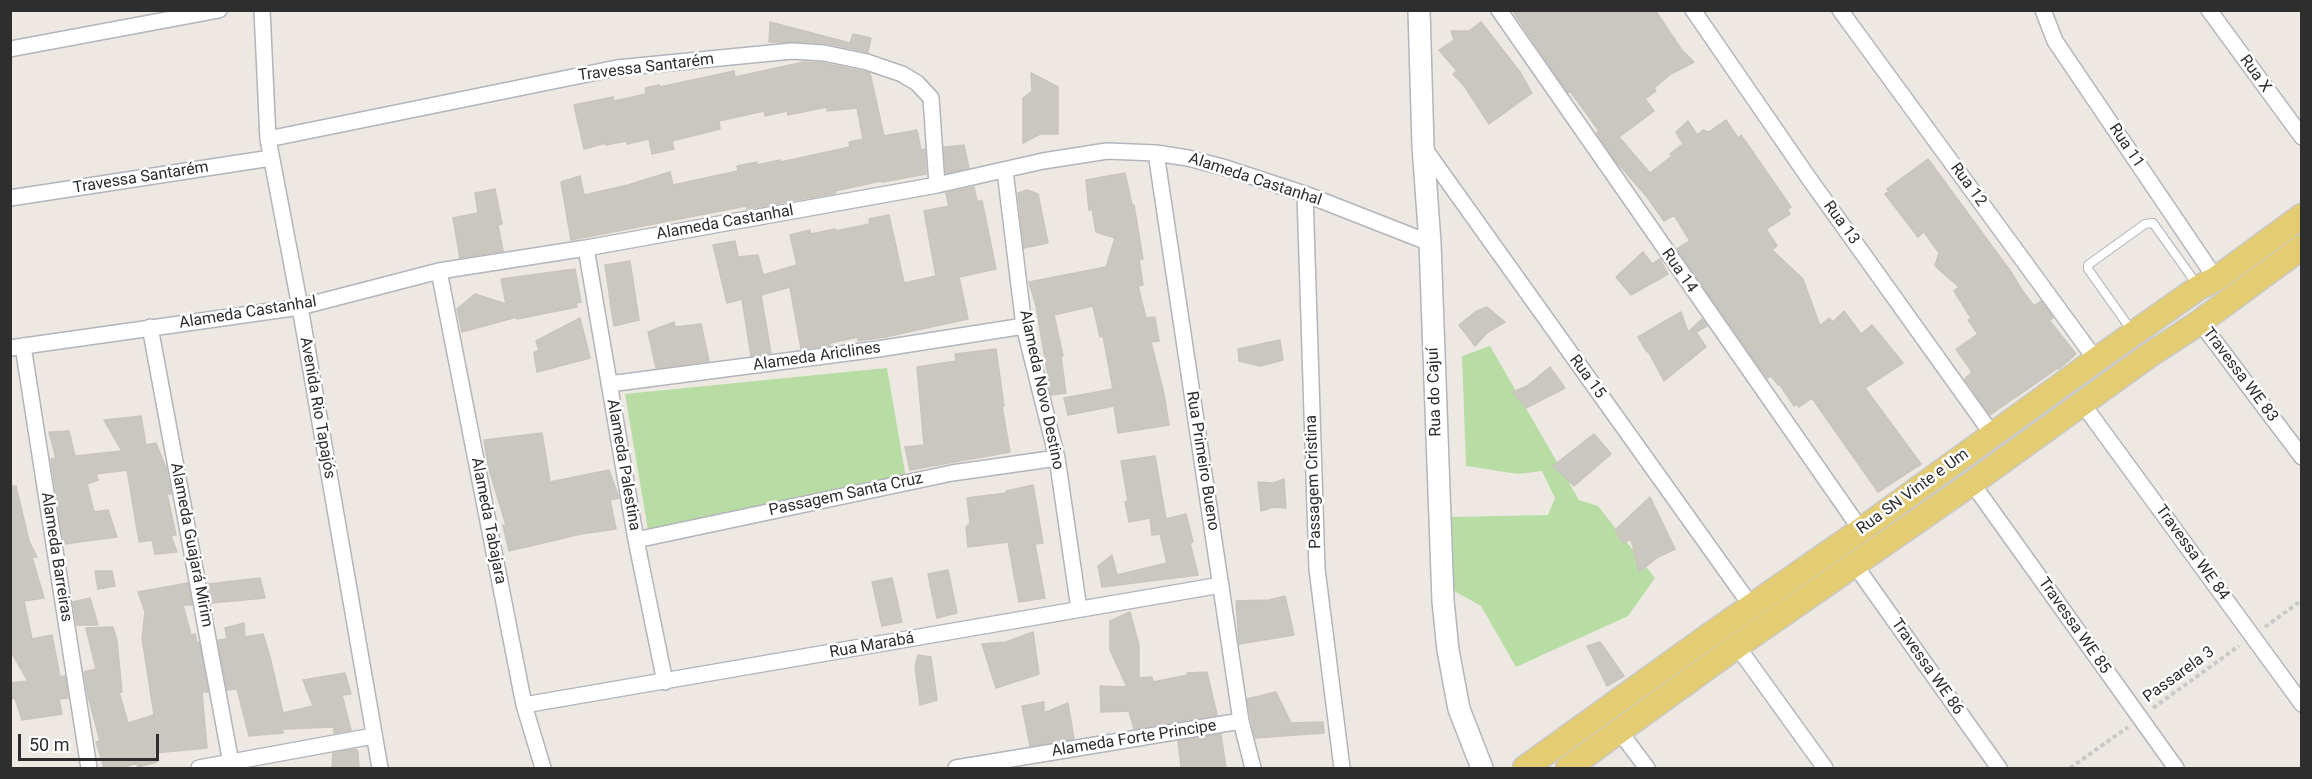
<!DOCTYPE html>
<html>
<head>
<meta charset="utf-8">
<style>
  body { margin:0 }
  #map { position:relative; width:2312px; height:779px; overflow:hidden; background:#ede9e2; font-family:Roboto,sans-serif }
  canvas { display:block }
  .frame { position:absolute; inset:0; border:12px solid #2e2e2e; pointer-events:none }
  .scale { position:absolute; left:18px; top:734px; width:141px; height:27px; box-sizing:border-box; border:3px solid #2e2e2e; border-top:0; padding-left:8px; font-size:18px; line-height:21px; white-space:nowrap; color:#2e2e2e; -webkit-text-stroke:4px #fff; paint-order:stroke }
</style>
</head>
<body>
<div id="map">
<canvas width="2312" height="779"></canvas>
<div class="frame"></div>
<div class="scale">50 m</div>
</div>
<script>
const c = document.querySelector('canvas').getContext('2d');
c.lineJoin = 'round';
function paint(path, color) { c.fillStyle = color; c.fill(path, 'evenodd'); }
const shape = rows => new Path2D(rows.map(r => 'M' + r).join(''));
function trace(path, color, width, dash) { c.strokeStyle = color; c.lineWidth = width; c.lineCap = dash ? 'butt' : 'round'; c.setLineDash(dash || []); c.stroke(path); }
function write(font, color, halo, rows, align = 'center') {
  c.font = font + ' Roboto,sans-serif'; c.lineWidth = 5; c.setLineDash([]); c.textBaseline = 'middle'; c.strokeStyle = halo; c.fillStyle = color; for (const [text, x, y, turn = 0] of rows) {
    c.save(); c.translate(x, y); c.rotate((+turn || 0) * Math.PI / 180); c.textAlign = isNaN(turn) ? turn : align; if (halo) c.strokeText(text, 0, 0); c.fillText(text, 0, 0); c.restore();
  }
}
const green = shape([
  [1490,346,1579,500,1598,506,1655,578,1628,616,1516,667,1481,606,1449,588,1450,517,1548,515,1555,498,1542,471,1518,474,1466,466,1462,356],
  [887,368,906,478,648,530,625,394]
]);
const building = shape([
  [1512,10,1655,10,1681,49,1694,62,1671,74,1654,88,1656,91,1645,99,1654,111,1619,137,1650,173,1672,156,1670,154,1683,144,1676,132,1688,121,1697,135,1703,130,1709,132,1726,120,1738,138,1741,135,1791,207,1787,210,1790,214,1766,229,1777,246,1772,250,1803,279,1820,326,1829,318,1833,322,1844,311,1861,334,1872,325,1903,363,1865,388,1921,464,1878,492,1812,398,1799,407,1797,404,1794,406,1780,385,1778,385,1771,376,1767,378,1677,249,1690,241,1674,215,1664,221,1647,197,1614,159,1597,133,1599,131,1570,91,1568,93,1512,10],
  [770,22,850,43,853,34,871,38,868,52,825,43,769,42,770,22],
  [1481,22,1520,72,1532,93,1489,124,1465,87,1453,74,1457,71,1439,50,1454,40,1451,31,1469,31,1481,22],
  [804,62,823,63,870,73,884,136,917,130,921,150,925,149,926,174,882,182,881,181,835,191,836,193,747,209,746,206,571,240,561,182,580,176,584,195,628,185,670,172,673,185,738,171,737,166,757,162,757,165,780,160,781,162,850,147,849,142,863,139,857,108,827,111,827,107,788,115,787,111,765,116,764,111,719,121,720,129,672,141,674,149,652,154,649,139,627,144,626,141,606,145,606,143,584,149,574,105,613,97,614,101,646,94,645,88,659,85,660,87,734,71,735,77,804,62],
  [1031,73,1058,87,1058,134,1040,134,1023,143,1023,98,1032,91,1031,73],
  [964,145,969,168,946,173,944,147,964,145],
  [1928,159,2011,272,2022,290,2034,306,2041,301,2053,318,2049,320,2076,354,2059,369,2058,368,1990,415,1965,379,1972,372,1956,349,1978,334,1968,320,1971,318,1954,291,1959,287,1935,266,1939,253,1924,232,1918,237,1885,194,1889,191,1887,189,1928,159],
  [1125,173,1132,205,1134,205,1143,259,1139,259,1143,285,1138,286,1146,318,1155,317,1159,341,1151,342,1164,394,1169,425,1118,433,1114,406,1068,415,1064,398,1113,389,1103,336,1100,337,1093,306,1054,315,1063,356,1061,356,1066,393,1051,395,1036,306,1029,282,1106,267,1115,238,1096,232,1092,209,1089,210,1086,180,1125,173],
  [974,187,977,201,982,201,996,269,959,277,968,319,885,337,858,341,858,337,830,343,830,345,801,349,790,287,761,295,771,353,751,356,742,299,727,303,713,245,735,241,738,257,758,255,763,275,797,265,790,235,810,230,811,234,835,229,835,231,870,224,869,219,889,215,904,283,936,276,924,211,949,206,946,193,974,187],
  [495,189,502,224,498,225,503,251,460,258,453,218,478,213,475,193,495,189],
  [1027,190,1038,194,1048,243,1024,248,1018,193,1027,190],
  [1643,252,1652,264,1660,259,1668,274,1631,295,1616,277,1643,252],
  [630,261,639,320,614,326,610,302,615,299,610,300,605,265,630,261],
  [575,269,581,302,576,303,577,307,517,319,517,317,462,332,457,309,475,294,506,304,501,279,575,269],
  [1487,307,1505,322,1488,332,1475,346,1459,325,1475,312,1487,307],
  [1681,312,1688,332,1702,319,1707,326,1696,332,1706,347,1664,381,1648,351,1647,352,1638,337,1681,312],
  [580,318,590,358,537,372,534,353,539,350,536,341,580,318],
  [674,322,675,327,701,324,709,361,656,368,648,332,674,322],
  [1280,340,1283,360,1260,366,1239,361,1238,349,1280,340],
  [996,349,1004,406,1002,406,1010,452,910,470,905,447,924,445,917,367,956,361,955,354,996,349],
  [1550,367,1565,388,1526,408,1513,392,1527,386,1550,367],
  [141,416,146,445,156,443,166,468,171,494,167,494,176,535,171,536,177,552,155,554,152,540,139,542,127,470,96,474,98,480,87,484,94,512,108,510,117,537,64,544,52,467,51,459,56,458,49,432,69,431,75,456,122,451,104,420,141,416],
  [542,433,550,482,609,470,619,498,610,500,616,529,581,534,509,551,503,525,506,525,488,466,484,440,542,433],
  [1594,434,1611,454,1574,486,1553,466,1594,434],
  [1155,456,1166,519,1186,514,1193,542,1190,543,1198,575,1102,587,1098,566,1112,555,1117,575,1167,563,1160,534,1152,535,1150,518,1129,522,1125,502,1128,501,1121,461,1155,456],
  [1284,479,1286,508,1274,507,1261,511,1258,482,1274,483,1284,479],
  [1033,485,1043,543,1035,544,1045,598,1019,602,1008,542,968,547,966,527,970,523,967,498,1006,493,1006,491,1033,485],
  [16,486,29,541,37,557,32,557,44,598,24,601,32,639,52,635,60,677,65,676,68,698,59,699,62,714,22,720,15,698,12,699,10,689,10,683,28,681,10,650,10,487,16,486],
  [1650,497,1675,549,1658,557,1639,572,1631,539,1623,543,1615,530,1650,497],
  [948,570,957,613,937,618,928,574,948,570],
  [95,571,112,571,115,586,98,589,95,571],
  [260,578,265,598,211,603,208,584,260,578],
  [892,578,902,622,882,626,872,582,892,578],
  [188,583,192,605,183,605,191,635,195,634,197,643,199,642,208,692,202,692,207,748,154,753,157,762,138,767,137,763,122,768,104,768,96,742,100,741,88,696,84,672,96,669,86,628,113,627,117,641,122,692,119,692,128,723,154,715,142,638,145,612,138,592,188,583],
  [1285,596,1294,635,1239,644,1236,601,1269,600,1285,596],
  [90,598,98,625,77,625,73,602,90,598],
  [1130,612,1139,645,1139,678,1152,677,1153,682,1188,675,1187,673,1207,672,1217,715,1134,729,1129,711,1101,712,1100,686,1127,687,1110,650,1110,621,1130,612],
  [244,623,245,637,263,634,270,657,283,713,313,706,303,680,345,673,351,694,342,695,351,730,334,733,334,727,283,729,283,733,249,736,237,689,227,690,218,640,227,639,225,628,244,623],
  [1033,632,1039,674,996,688,982,644,1006,642,1033,632],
  [1600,642,1624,676,1607,686,1587,646,1600,642],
  [918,655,931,657,937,700,920,705,915,667,918,655],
  [1276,692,1291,723,1323,722,1324,733,1255,738,1247,699,1276,692],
  [1044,702,1044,713,1068,703,1074,739,1030,746,1022,706,1044,702],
  [1221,734,1226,768,1181,768,1178,741,1221,734],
  [356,749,358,752,359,768,332,768,333,753,356,749]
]);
const path = shape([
  [2265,627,2302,600],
  [2153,708,2239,646],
  [2070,768,2128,727]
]);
const lane = shape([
  [2132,331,2088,269,2088,265,2145,224,2153,223,2198,286]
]);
const street = shape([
  [262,10,268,139,300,307,380,768],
  [1499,10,1861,530],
  [1693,10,1808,177,1992,434],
  [1840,10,2096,360],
  [2043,10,2055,41,2216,279],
  [2209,10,2302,137],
  [10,49,219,10],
  [268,139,617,68,792,51,824,53,867,62,902,74,917,83,931,98,937,185],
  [1424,148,1752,607],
  [1156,153,1241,721,1253,768],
  [1005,171,1024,326,1057,458,1079,609],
  [1305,194,1317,569,1342,768],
  [10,198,271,158],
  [586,248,636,540,665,682],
  [439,271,524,705,543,768],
  [2200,322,2302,457],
  [150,327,231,763],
  [23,346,89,768],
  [10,348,300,307,439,271,586,248,937,185,1043,161,1107,151,1156,153,1188,158,1226,168,1305,194,1430,243],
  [609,384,878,349,1024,326],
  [2082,403,2302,704],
  [1972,483,2176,768],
  [636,540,952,473,1057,458],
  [1855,565,1999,768],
  [1737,646,1825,768],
  [524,705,1221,585],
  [1620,732,1647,768],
  [199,768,373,736],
  [956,768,1241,721]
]);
const secondary = shape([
  [1419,10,1423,146,1430,243,1443,601,1448,650,1459,709,1482,768]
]);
const primary = shape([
  [1525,768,1710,635,1861,530,2096,360,2198,288,2216,279,2302,216],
  [1568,768,1737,646,1972,483,2148,356,2200,322,2302,247]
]);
const streetNames = [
  ["Travessa Santarém",646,68,-7],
  ["Rua X",2255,74,54],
  ["Rua 11",2126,146,56],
  ["Travessa Santarém",141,178,-9],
  ["Alameda Castanhal",1255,180,18],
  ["Rua 12",1968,185,54],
  ["Alameda Castanhal",725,223,-10],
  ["Rua 13",1841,223,54],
  ["Rua 14",1679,271,55],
  ["Alameda Castanhal",248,313,-9],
  ["Alameda Ariclines",817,357,-8],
  ["Travessa WE 83",2240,375,53],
  ["Rua 15",1587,377,54],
  ["Alameda Novo Destino",1041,390,78],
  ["Rua do Cajuí",1435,392,-92],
  ["Avenida Rio Tapajós",317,408,80],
  ["Rua Primeiro Bueno",1202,461,81],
  ["Alameda Palestina",623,465,80],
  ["Passagem Cristina",1314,482,-92],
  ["Rua SN Vinte e Um",1913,492,-36],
  ["Passagem Santa Cruz",846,495,-12],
  ["Alameda Tabajara",488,521,79],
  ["Alameda Guajará Mirim",191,545,79],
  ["Travessa WE 84",2192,553,54],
  ["Alameda Barreiras",56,557,81],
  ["Travessa WE 85",2074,626,55],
  ["Rua Marabá",872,646,-10],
  ["Travessa WE 86",1927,667,55],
  ["Passarela 3",2179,675,-36],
  ["Alameda Forte Principe",1134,739,-9]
];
paint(green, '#b7dda5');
paint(building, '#cac7c0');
trace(building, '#c9c5bc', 1.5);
trace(lane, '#b3b4bc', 10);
trace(street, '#b3b4bc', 18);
trace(secondary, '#b3b4bc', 24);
trace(primary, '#c9c9c9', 27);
trace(path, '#c9c9c9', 4, [4.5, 3]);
trace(lane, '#fff', 8);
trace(street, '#fff', 15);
trace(secondary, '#fff', 21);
trace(primary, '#e3cc72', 24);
write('16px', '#2e2e2e', '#fff', streetNames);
</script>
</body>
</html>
